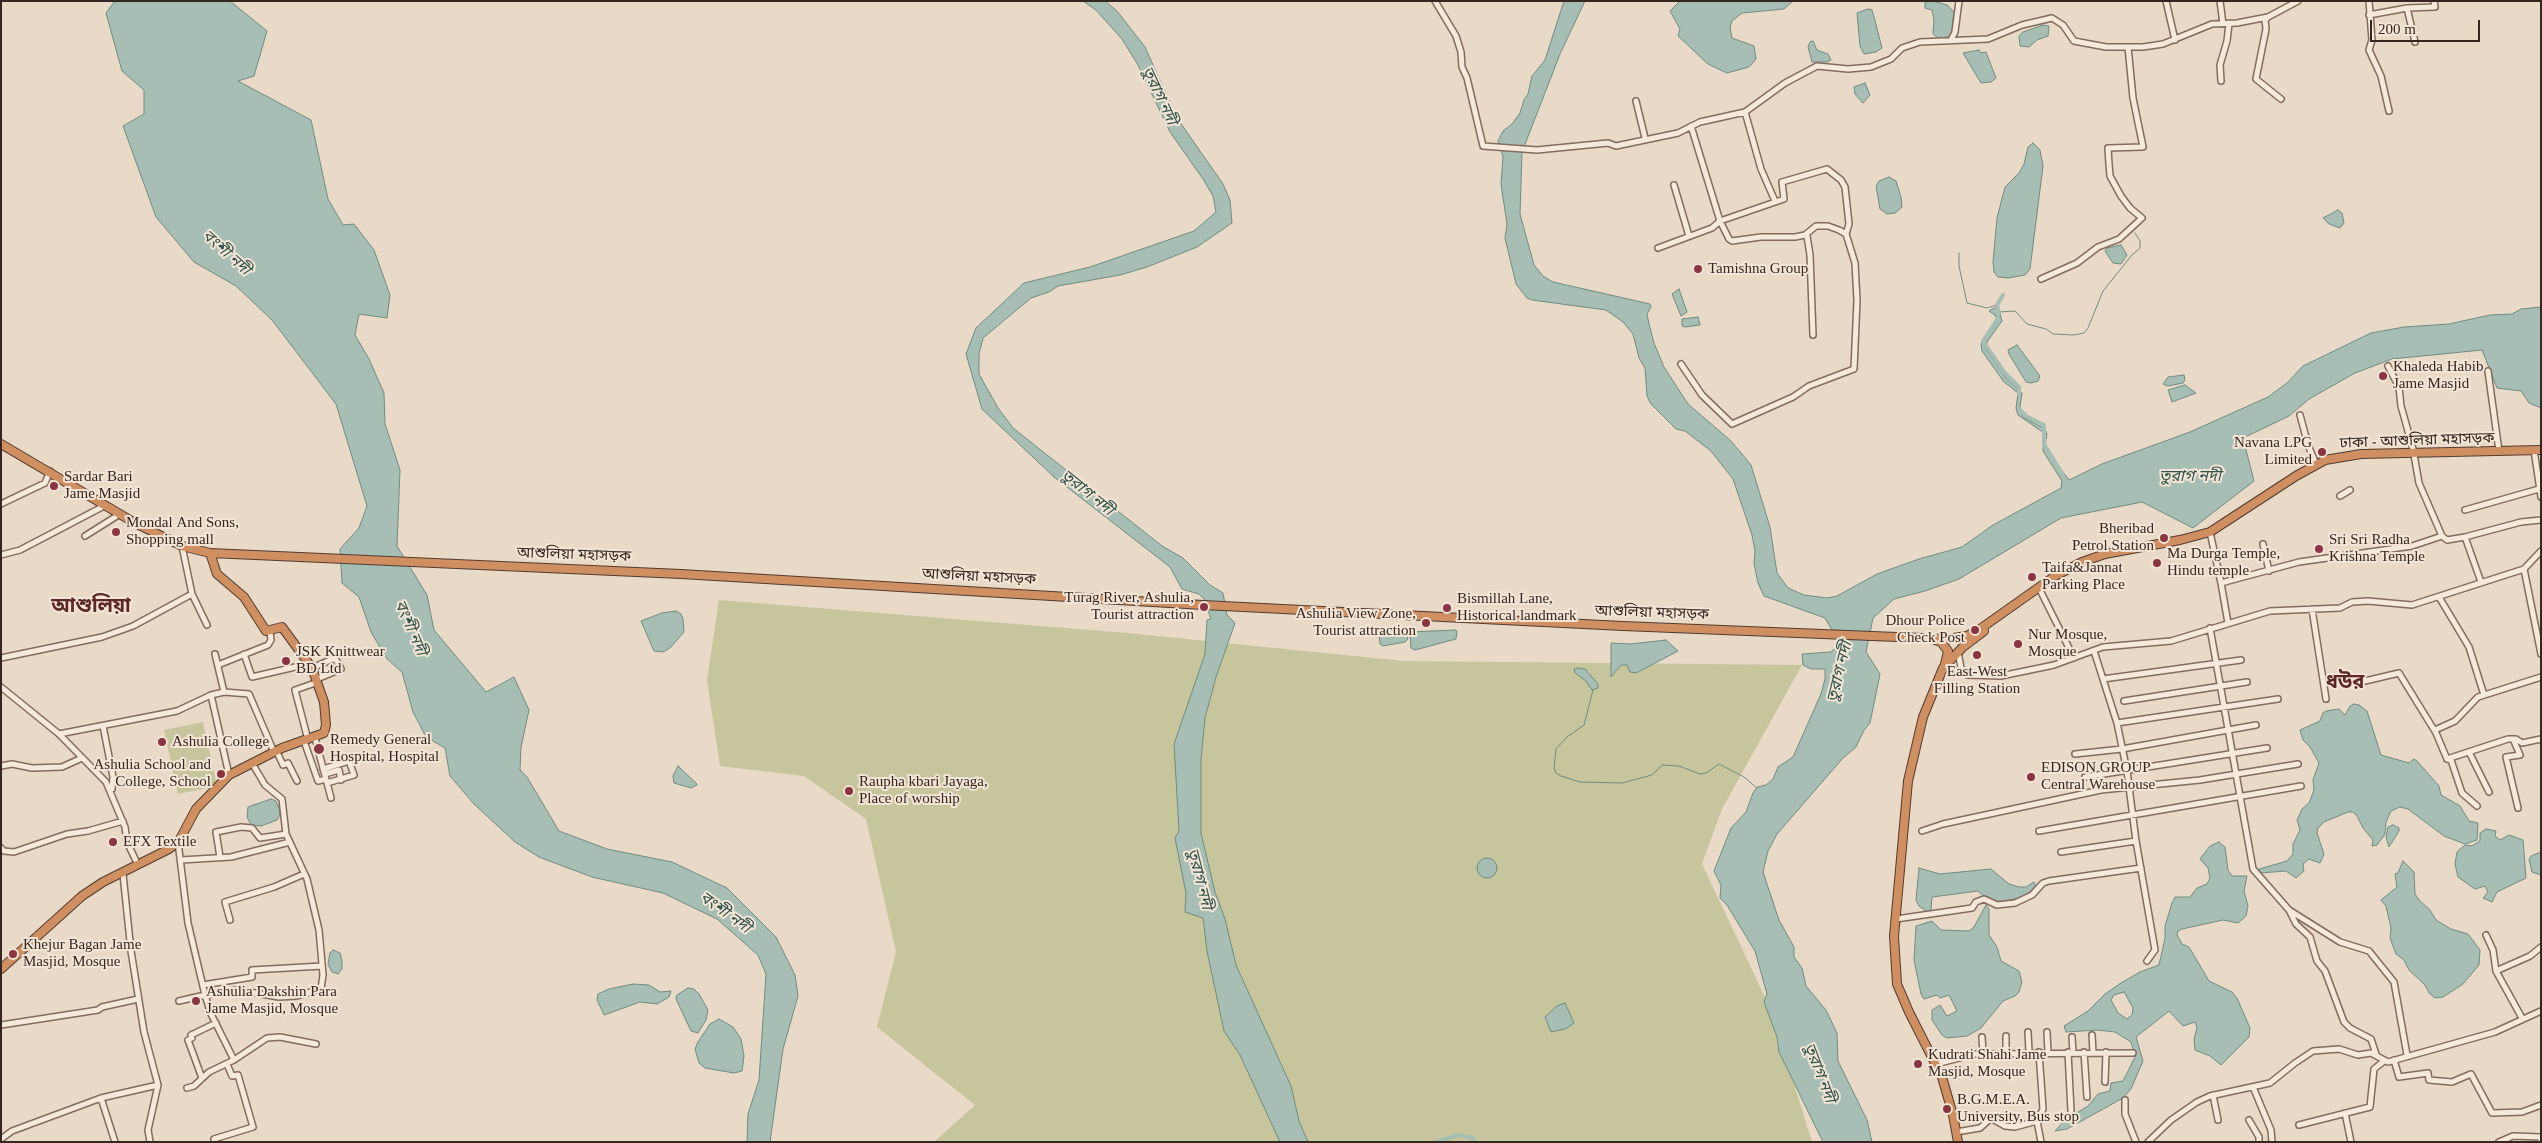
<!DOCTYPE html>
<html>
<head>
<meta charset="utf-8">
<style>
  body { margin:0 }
  #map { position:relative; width:2542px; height:1143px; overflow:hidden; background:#e9dac7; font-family:"Times New Roman",serif }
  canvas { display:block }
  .frame { position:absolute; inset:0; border:2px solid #352720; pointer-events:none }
  .scale { position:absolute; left:2370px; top:20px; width:110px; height:22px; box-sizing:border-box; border:2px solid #352720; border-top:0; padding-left:6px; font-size:15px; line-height:18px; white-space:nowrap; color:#352720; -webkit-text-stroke:4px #f2e5d5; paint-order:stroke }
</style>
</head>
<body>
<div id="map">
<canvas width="2542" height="1143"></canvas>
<div class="frame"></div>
<div class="scale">200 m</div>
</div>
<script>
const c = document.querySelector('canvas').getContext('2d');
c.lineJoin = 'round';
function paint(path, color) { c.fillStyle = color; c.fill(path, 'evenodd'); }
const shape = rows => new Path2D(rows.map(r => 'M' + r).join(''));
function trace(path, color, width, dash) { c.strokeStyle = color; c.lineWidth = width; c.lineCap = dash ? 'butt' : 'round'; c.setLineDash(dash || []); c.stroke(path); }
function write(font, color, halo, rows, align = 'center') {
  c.font = font + ' "Times New Roman","Noto Sans Bengali",serif'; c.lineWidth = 4; c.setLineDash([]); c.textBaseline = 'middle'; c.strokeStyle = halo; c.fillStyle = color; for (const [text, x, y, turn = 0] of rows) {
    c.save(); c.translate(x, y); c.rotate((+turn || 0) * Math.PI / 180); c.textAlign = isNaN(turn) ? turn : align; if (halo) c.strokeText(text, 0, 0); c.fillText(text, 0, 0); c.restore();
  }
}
const green = shape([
  [719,600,1127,633,1404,661,1802,665,1722,809,1702,864,1770,1008,1812,1142,934,1142,975,1105,877,1027,896,952,866,819,804,776,720,766,707,680],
  [203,722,217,786,178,794,164,730]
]);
const water = shape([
  [115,1,230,1,267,31,254,76,238,81,311,120,328,199,343,225,354,224,374,250,390,295,387,318,359,314,355,335,369,359,384,393,385,424,400,470,397,546,427,595,434,630,486,692,514,677,529,710,521,747,520,770,527,777,559,831,607,849,672,862,727,888,776,937,795,975,798,996,783,1049,770,1142,747,1142,748,1114,759,1080,766,974,758,955,717,919,663,893,592,877,539,857,515,842,474,804,450,776,445,748,426,737,413,712,402,672,387,659,371,632,359,597,342,583,340,549,359,528,367,506,336,404,272,320,236,286,194,262,156,217,123,126,144,114,144,90,122,71,106,13,115,1],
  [1083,1,1105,1,1117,11,1145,47,1177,118,1223,184,1230,200,1232,223,1197,247,1147,267,1120,275,1058,286,1049,292,1031,298,983,338,979,354,979,374,998,408,1013,428,1162,546,1183,558,1210,585,1223,593,1227,615,1235,623,1216,677,1205,718,1201,760,1201,833,1215,892,1225,919,1236,965,1291,1086,1299,1121,1308,1142,1280,1142,1240,1055,1224,1031,1207,951,1203,918,1185,912,1186,893,1175,838,1179,831,1174,744,1205,654,1207,620,1211,619,1204,599,1199,594,1182,589,1170,567,1054,477,982,409,966,354,976,328,1024,283,1090,267,1194,231,1216,212,1213,196,1203,179,1170,132,1138,65,1122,39,1096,10,1083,1],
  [1564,1,1585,1,1560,54,1522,152,1520,214,1534,265,1543,276,1553,282,1650,304,1651,307,1647,314,1649,324,1654,343,1664,367,1688,404,1731,441,1751,465,1770,527,1777,573,1788,588,1804,595,1827,598,1837,596,1877,574,1919,559,1962,547,1993,525,2061,488,2062,481,2043,451,2044,433,2018,415,2016,408,2018,393,2004,382,1982,351,1981,344,1997,323,1996,316,1989,311,1998,306,2002,321,1987,342,1986,349,2007,379,2022,393,2020,407,2023,417,2045,429,2047,434,2045,445,2047,450,2069,480,2102,464,2190,432,2268,397,2287,383,2303,366,2371,333,2404,327,2449,324,2490,315,2512,314,2521,309,2541,307,2541,408,2529,403,2521,391,2497,388,2482,350,2392,359,2355,373,2309,399,2289,416,2243,438,2254,481,2193,528,2142,502,2061,518,1959,579,1925,591,1894,599,1873,618,1866,652,1880,674,1870,723,1864,730,1856,747,1843,758,1777,834,1768,851,1763,872,1779,920,1794,947,1794,957,1802,968,1806,986,1826,1010,1837,1033,1838,1061,1867,1120,1872,1142,1823,1142,1779,1052,1777,1037,1764,1002,1767,994,1755,951,1727,905,1720,898,1721,885,1714,871,1731,828,1746,812,1753,793,1757,787,1766,785,1773,779,1778,767,1793,757,1821,694,1825,679,1825,669,1811,669,1803,665,1802,654,1831,652,1838,645,1837,638,1825,618,1764,596,1758,583,1754,564,1755,551,1752,535,1733,479,1711,451,1685,431,1676,429,1651,404,1647,396,1645,368,1639,358,1633,334,1623,322,1606,310,1532,300,1527,298,1516,284,1505,238,1507,224,1501,184,1503,157,1498,141,1503,131,1512,124,1520,113,1524,100,1528,94,1532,76,1545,60,1564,1],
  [1680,1,1793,1,1784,9,1742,13,1732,21,1730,28,1732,38,1754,46,1756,59,1749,67,1727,73,1708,64,1678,36,1680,29,1670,11,1680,1],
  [1933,1,1947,5,1954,12,1951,37,1938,38,1933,34,1934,20,1932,10,1925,8,1925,2,1933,1],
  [1868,9,1872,10,1874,17,1882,48,1876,52,1864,54,1860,46,1857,13,1868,9],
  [2043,25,2049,26,2048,36,2037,40,2029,47,2020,46,2019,36,2023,32,2043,25],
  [1813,41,1817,50,1828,54,1831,60,1827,62,1812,62,1808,47,1810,42,1813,41],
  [1979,50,1981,53,1986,52,1996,78,1991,82,1981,83,1963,53,1979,50],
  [1865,83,1870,95,1863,103,1855,94,1854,87,1865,83],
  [2033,143,2040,150,2043,166,2030,269,2025,275,2008,278,1998,277,1994,272,1993,262,1997,218,2005,187,2019,173,2024,164,2028,147,2033,143],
  [1889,177,1896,181,1901,197,1902,207,1895,213,1887,214,1880,209,1876,186,1879,181,1889,177],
  [2338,210,2342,213,2344,223,2340,228,2329,224,2323,218,2338,210],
  [2121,245,2127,255,2121,264,2113,263,2105,251,2107,248,2121,245],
  [1679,289,1687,312,1681,316,1672,294,1679,289],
  [1698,317,1700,325,1685,327,1682,326,1682,319,1698,317],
  [2017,345,2040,376,2038,381,2031,383,2026,382,2009,354,2008,350,2017,345],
  [2184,375,2185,380,2183,383,2168,386,2163,384,2168,377,2184,375],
  [2185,385,2196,393,2172,402,2168,390,2185,385],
  [676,611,681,614,683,619,684,632,670,648,663,652,654,651,641,621,662,613,676,611],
  [1406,630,1408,639,1405,642,1383,646,1380,644,1379,636,1382,633,1406,630],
  [1455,630,1457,631,1456,639,1415,650,1411,648,1410,632,1455,630],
  [1666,640,1678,651,1636,673,1630,672,1627,665,1621,665,1611,677,1611,643,1631,644,1666,640],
  [1578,668,1585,669,1598,684,1598,688,1592,690,1586,681,1575,673,1574,669,1578,668],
  [2354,704,2359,705,2367,711,2381,755,2409,763,2414,759,2417,761,2439,786,2441,795,2460,806,2469,821,2478,823,2477,840,2465,844,2444,836,2408,809,2400,807,2391,811,2386,822,2385,834,2377,845,2372,846,2373,840,2363,828,2357,816,2353,812,2348,812,2324,822,2318,828,2317,833,2324,854,2320,863,2309,859,2303,864,2304,871,2296,878,2286,871,2261,873,2259,869,2287,861,2293,854,2293,844,2300,830,2297,820,2302,809,2309,803,2314,790,2313,780,2319,763,2310,747,2303,740,2300,730,2320,721,2323,713,2326,711,2339,709,2345,715,2350,706,2354,704],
  [678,766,697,784,697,785,691,788,674,783,673,776,678,766],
  [271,799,276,801,279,808,280,815,277,820,261,826,251,825,247,817,248,807,271,799],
  [2393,825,2399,828,2399,831,2389,847,2386,837,2388,827,2393,825],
  [2486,829,2496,831,2495,836,2500,840,2509,835,2523,840,2526,878,2497,892,2492,902,2483,898,2488,892,2485,886,2475,889,2458,877,2455,864,2457,852,2465,845,2472,846,2480,841,2480,833,2486,829],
  [2219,842,2225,847,2228,870,2232,876,2247,876,2244,891,2248,906,2246,916,2238,923,2223,920,2182,929,2178,931,2177,935,2182,944,2189,947,2209,981,2232,992,2237,998,2250,1028,2249,1037,2221,1065,2210,1056,2195,1050,2194,1039,2197,1028,2195,1022,2183,1026,2169,1011,2136,1037,2143,1061,2131,1089,2123,1098,2067,1129,2055,1131,2065,1120,2088,1106,2098,1094,2110,1091,2111,1083,2123,1081,2135,1057,2131,1042,2115,1032,2098,1030,2066,1032,2064,1026,2088,1011,2105,994,2121,983,2140,972,2159,965,2165,938,2165,926,2172,903,2175,897,2190,897,2197,888,2207,884,2210,878,2208,868,2200,859,2210,846,2219,842],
  [2124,992,2133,1008,2132,1015,2127,1019,2118,1013,2111,1000,2114,995,2124,992],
  [2541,852,2541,875,2532,872,2529,860,2531,856,2541,852],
  '1477 868a10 10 0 1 1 20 0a10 10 0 1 1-20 0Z',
  [2403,861,2414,872,2415,894,2420,901,2430,910,2436,920,2451,929,2468,934,2480,950,2479,965,2463,984,2443,997,2435,998,2429,993,2425,985,2409,970,2404,960,2396,954,2390,938,2391,928,2386,906,2381,900,2397,887,2395,874,2398,873,2403,861],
  [1919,868,1940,874,1991,869,2009,884,2019,887,2026,887,2034,882,2036,887,2024,897,2000,902,1985,897,1978,891,1932,897,1931,910,1927,912,1919,906,1916,900,1919,868],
  [1986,905,1989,909,1989,935,1997,947,2001,961,2019,971,2022,982,2019,992,2015,996,2003,1001,1981,1028,1967,1036,1947,1038,1942,1035,1932,1020,1932,1010,1940,1005,1947,1016,1957,1011,1949,995,1940,998,1937,995,1924,999,1921,994,1914,960,1916,926,1932,921,1941,930,1969,931,1974,927,1986,905],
  [333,950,340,953,342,960,342,969,338,974,332,972,328,964,330,953,333,950],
  [633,984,649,985,660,992,671,991,669,997,657,1004,640,1002,604,1015,597,1000,598,994,609,989,633,984],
  [688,988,694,989,699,994,708,1010,706,1020,698,1033,691,1031,676,999,677,995,688,988],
  [1565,1003,1574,1023,1565,1029,1551,1032,1545,1017,1557,1006,1565,1003],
  [719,1019,733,1027,741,1039,744,1056,742,1071,734,1073,705,1068,699,1063,695,1049,698,1042,710,1024,719,1019]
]);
const stream = shape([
  [1959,253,1959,266,1967,303,1987,308,1997,305],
  [1999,312,2015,311,2027,324,2046,329,2053,334,2074,335,2084,333,2088,328,2103,291,2132,255,2140,248,2140,241,2135,233],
  [1593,690,1584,725,1567,737,1556,749,1554,768,1556,773,1561,776,1580,782,1622,783,1652,775,1662,765,1679,766,1700,774,1706,773,1719,764,1744,777,1757,788]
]);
const canal = shape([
  [1999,312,1997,305,2003,295],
  [1998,318,1983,341,2004,372,2019,387,2019,395],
  [2019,409,2026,416,2044,425,2044,444,2063,475],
  [1436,1142,1458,1135,1472,1138,1475,1142]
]);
const minor = shape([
  [1435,1,1456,36,1461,52,1462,67,1467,78,1483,146,1537,150,1608,143,1616,146,1678,133,1700,122,1745,112,1785,83,1817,66,1848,69,1871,67,1891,59,1902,48,1920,42,1988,39,2022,25,2052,18,2063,25,2074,41,2106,47,2143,47,2163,44,2212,24,2237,23,2268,17,2298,1],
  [2166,1,2175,40],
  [2220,1,2223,24],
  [2369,1,2372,40,2369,50,2381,76,2389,111],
  [2407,8,2435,7,2434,1],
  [2369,15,2407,8,2415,42],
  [2268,17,2265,20,2266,29,2256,79,2281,99],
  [1951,40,1955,32,1959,1],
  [2221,81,2220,65,2227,41,2229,24],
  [1636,101,1645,138],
  [1745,112,1761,169,1775,201],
  [1674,185,1689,236],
  [1805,235,1807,236,1810,255,1813,335],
  [1658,248,1712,228,1720,221,1784,199,1782,182,1827,169,1841,180,1845,187,1849,224,1846,234],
  [2041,279,2077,263,2098,247,2119,239,2142,218,2130,208,2121,196,2110,176,2109,164,2108,148,2143,147,2133,98,2128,47],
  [1681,364,1702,395,1732,424,1793,397,1809,386,1854,369,1857,300,1855,263,1846,234,1839,230,1828,226,1816,226,1805,235,1795,237,1761,237,1732,241,1729,239,1720,221,1691,126],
  [2388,366,2399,387,2401,406,2413,449,2419,483,2442,536,2447,540,2465,537,2521,522,2541,520],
  [2488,371,2499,451],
  [2300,415,2308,445,2316,464],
  [2534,450,2541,497],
  [2340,496,2350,490],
  [1,504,45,483,50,471],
  [2465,510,2539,489],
  [2210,532,2221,583,2299,562,2412,546,2442,536],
  [85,536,120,514],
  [2465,537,2481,582],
  [2263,544,2269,571],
  [1,555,20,550,106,505],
  [2524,569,2541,551],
  [2221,583,2228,623],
  [2039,588,2074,658],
  [192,594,207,625],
  [2439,597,2469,647,2484,695],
  [2312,609,2326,699],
  [2210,628,2253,869,2289,910,2340,942,2369,951,2394,982,2407,1055],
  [2094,651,2117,723,2127,771,2136,841,2155,950,2147,961],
  [1958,652,1961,668,1967,675,2001,676,2054,665,2103,647,2171,641,2270,611,2340,608,2352,602,2368,601,2412,605,2524,569,2541,654],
  [244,654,252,677,308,664],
  [1,658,102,637,133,626,192,594,182,546],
  [218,665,268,645,271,640,270,632],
  [312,668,335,658,341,669,317,679],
  [2103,679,2241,660],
  [2365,681,2399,673,2436,733,2447,759,2508,739,2516,739,2522,743,2541,739],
  [1,687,59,734,106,782,125,827,127,842,138,865],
  [224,692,249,694,274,752],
  [211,695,229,775],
  [2124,701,2247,682],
  [2117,723,2278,699],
  [103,726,113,777,112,789],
  [2435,730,2455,721,2478,697,2541,677],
  [59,734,177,711,211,695,224,692,215,654],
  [315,738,331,798],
  [2513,739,2520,755,2506,757,2518,808],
  [308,740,295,690,318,682],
  [304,741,318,781,326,779],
  [276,750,283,765,288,763,297,781],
  [2469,752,2489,792],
  [2075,754,2122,749,2256,725],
  [2447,759,2451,760,2462,793,2477,806],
  [1,766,12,764,32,768,62,767,82,758],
  [323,769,349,761,354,775,327,783],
  [325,774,339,770,341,780],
  [2085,777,2267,748],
  [1922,831,1943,824,2101,790,2200,780,2298,764],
  [2039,831,2301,786],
  [178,842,188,923,205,995,211,1014,234,1060,209,1072,194,1086,187,1088],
  [1,848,4,851,14,852,67,834,88,831,123,821],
  [2061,852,2136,841],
  [220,857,216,832,241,827,252,828,260,838,286,834],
  [181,860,231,857,290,842],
  [123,874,131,951,144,1032,158,1085,148,1130,150,1142],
  [2289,910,2296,924,2310,937,2317,961,2325,971,2344,1022,2350,1028,2371,1039,2376,1054],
  [1896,919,1972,908,1976,902,1984,899,1997,905,2015,903,2032,895,2043,883,2049,881,2141,868],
  [230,920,225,902,274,887,304,874],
  [2486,935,2493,950,2496,971,2530,956,2541,947],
  [2496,971,2522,1018],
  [203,985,252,977,252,970,322,966],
  [205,995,237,990,279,997,297,996,321,989,323,975,319,930,307,879,286,834,282,799,265,785,252,763],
  [179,1001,205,995],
  [1,1025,98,1010,102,1007,138,999],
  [2028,1032,2029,1052],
  [2047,1032,2048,1052],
  [2092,1035,2093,1052],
  [2006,1036,2006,1053],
  [1982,1037,1983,1053],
  [2072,1037,2073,1052],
  [2068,1052,2071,1111],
  [2084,1052,2087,1097],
  [234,1060,267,1038,280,1037,316,1044],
  [2394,1060,2399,1077,2428,1073,2429,1080,2452,1082,2471,1074,2492,1113,2522,1112,2541,1105],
  [1936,1064,1975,1054,2133,1053],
  [202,1078,188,1040,192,1038,191,1035,216,1023],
  [2105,1082,2106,1052],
  [2253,1087,2271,1130,2272,1142],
  [2213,1095,2218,1120],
  [101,1098,115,1142],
  [2125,1100,2125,1114,2136,1142],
  [2345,1113,2351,1142],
  [2249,1120,2259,1137,2259,1142],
  [2037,1121,2043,1109,2039,1052],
  [2299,1125,2370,1107,2374,1069,2384,1061],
  [1956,1132,1980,1128,1991,1118,2005,1126,2015,1127,2037,1121,2041,1142],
  [1,1139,12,1131,101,1098,158,1085],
  [215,1142,214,1139,253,1127,238,1075,232,1076,227,1064],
  [2148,1142,2171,1120,2197,1102,2210,1096,2270,1083,2295,1063,2313,1051,2339,1049,2358,1055,2371,1053,2388,1062,2495,1032,2541,1011],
  [2499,1142,2513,1136,2541,1137],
  [2541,1142,2541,1141]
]);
const highway = shape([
  [1,444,135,523,182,546,210,553,681,574,1203,605,1623,626,1947,639,1967,636,1980,629,2055,576,2082,562,2105,554,2180,540,2210,532,2296,476,2325,460,2361,454,2541,450],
  [1935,640,1941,642,1948,651,1945,664],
  [1,969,82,896,103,882,169,849,179,841,196,809,229,775,282,748,324,733,326,725,324,702,312,668,282,627,266,631,244,597,217,574,210,553],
  [1958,1142,1953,1115,1942,1077,1909,1012,1897,984,1894,936,1908,781,1923,717,1943,668,1963,647,1984,631]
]);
const markers = [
  [1698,269,5,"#8b3542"],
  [2383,376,5,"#8b3542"],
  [2322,452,5,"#8b3542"],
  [54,486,5,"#8b3542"],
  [116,532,5,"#8b3542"],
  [2164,538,5,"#8b3542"],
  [2319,549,5,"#8b3542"],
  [2157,563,5,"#8b3542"],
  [2032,577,5,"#8b3542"],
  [1204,607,5,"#8b3542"],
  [1447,608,5,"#8b3542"],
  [1426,623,5,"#8b3542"],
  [1975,630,5,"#8b3542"],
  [2018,644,5,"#8b3542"],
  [1977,655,5,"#8b3542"],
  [286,661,5,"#8b3542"],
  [162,742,5,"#8b3542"],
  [319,749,6,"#8b3542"],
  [221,774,5,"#8b3542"],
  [2031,777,5,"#8b3542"],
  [849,791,5,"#8b3542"],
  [113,842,5,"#8b3542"],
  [13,954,5,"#8b3542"],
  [196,1001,5,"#8b3542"],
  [1918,1064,5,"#8b3542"],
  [1947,1109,5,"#8b3542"]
];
const poiNames = [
  ["Tamishna Group",1708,269],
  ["Khaleda Habib",2393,367],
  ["Jame Masjid",2393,384],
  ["Navana LPG",2312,443,"right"],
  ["Limited",2312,460,"right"],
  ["Sardar Bari",64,477],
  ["Jame Masjid",64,494],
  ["Mondal And Sons,",126,523],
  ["Shopping mall",126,540],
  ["Bheribad",2154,529,"right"],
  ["Petrol Station",2154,546,"right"],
  ["Sri Sri Radha",2329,540],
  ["Krishna Temple",2329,557],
  ["Ma Durga Temple,",2167,554],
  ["Hindu temple",2167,571],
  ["Taifa&Jannat",2042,568],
  ["Parking Place",2042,585],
  ["Turag River, Ashulia,",1194,598,"right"],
  ["Tourist attraction",1194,615,"right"],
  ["Bismillah Lane,",1457,599],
  ["Historical landmark",1457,616],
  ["Ashulia View Zone,",1416,614,"right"],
  ["Tourist attraction",1416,631,"right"],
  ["Dhour Police",1965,621,"right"],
  ["Check Post",1965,638,"right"],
  ["Nur Mosque,",2028,635],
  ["Mosque",2028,652],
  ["JSK Knittwear",296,652],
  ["BD Ltd",296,669],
  ["East-West",1977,672,"center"],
  ["Filling Station",1977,689,"center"],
  ["Remedy General",330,740],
  ["Hospital, Hospital",330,757],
  ["Ashulia College",172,742],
  ["Ashulia School and",211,765,"right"],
  ["College, School",211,782,"right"],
  ["EDISON GROUP",2041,768],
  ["Central Warehouse",2041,785],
  ["Raupha kbari Jayaga,",859,782],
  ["Place of worship",859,799],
  ["EFX Textile",123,842],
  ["Khejur Bagan Jame",23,945],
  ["Masjid, Mosque",23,962],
  ["Ashulia Dakshin Para",206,992],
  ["Jame Masjid, Mosque",206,1009],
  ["Kudrati Shahi Jame",1928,1055],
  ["Masjid, Mosque",1928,1072],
  ["B.G.M.E.A.",1957,1100],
  ["University, Bus stop",1957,1117]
];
const streetNames = [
  ["ঢাকা - আশুলিয়া মহাসড়ক",2417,441,-2],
  ["আশুলিয়া মহাসড়ক",574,555,2],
  ["আশুলিয়া মহাসড়ক",979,577,3],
  ["আশুলিয়া মহাসড়ক",1652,613,2]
];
const waterNames = [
  ["তুরাগ নদী",1159,96,65],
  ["বংশী নদী",226,253,42],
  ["তুরাগ নদী",2190,477],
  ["তুরাগ নদী",1087,493,39],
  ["বংশী নদী",410,628,67],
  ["তুরাগ নদী",1840,672,-76],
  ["তুরাগ নদী",1199,879,76],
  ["বংশী নদী",725,913,36],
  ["তুরাগ নদী",1819,1073,69]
];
const districtNames = [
  ["আশুলিয়া",91,607],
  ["ধউর",2345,683]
];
paint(green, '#c6c59c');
paint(water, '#a7beb4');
trace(water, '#6f8b80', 1);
trace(stream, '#6f8b80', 1);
trace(canal, '#a7beb4', 4);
trace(minor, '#836c5e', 8);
trace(highway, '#513c32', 10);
trace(minor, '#f5e9d9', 5);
trace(highway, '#cf8f61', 8);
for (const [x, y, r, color] of markers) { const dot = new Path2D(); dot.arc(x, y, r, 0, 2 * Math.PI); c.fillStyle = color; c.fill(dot); trace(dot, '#f2e5d5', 2); }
write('15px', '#352720', '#f2e5d5', poiNames, 'left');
write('15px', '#352720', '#f2e5d5', streetNames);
write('italic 16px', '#31534c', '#f2e5d5', waterNames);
write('bold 20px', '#5d2824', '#f2e5d5', districtNames);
</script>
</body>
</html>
